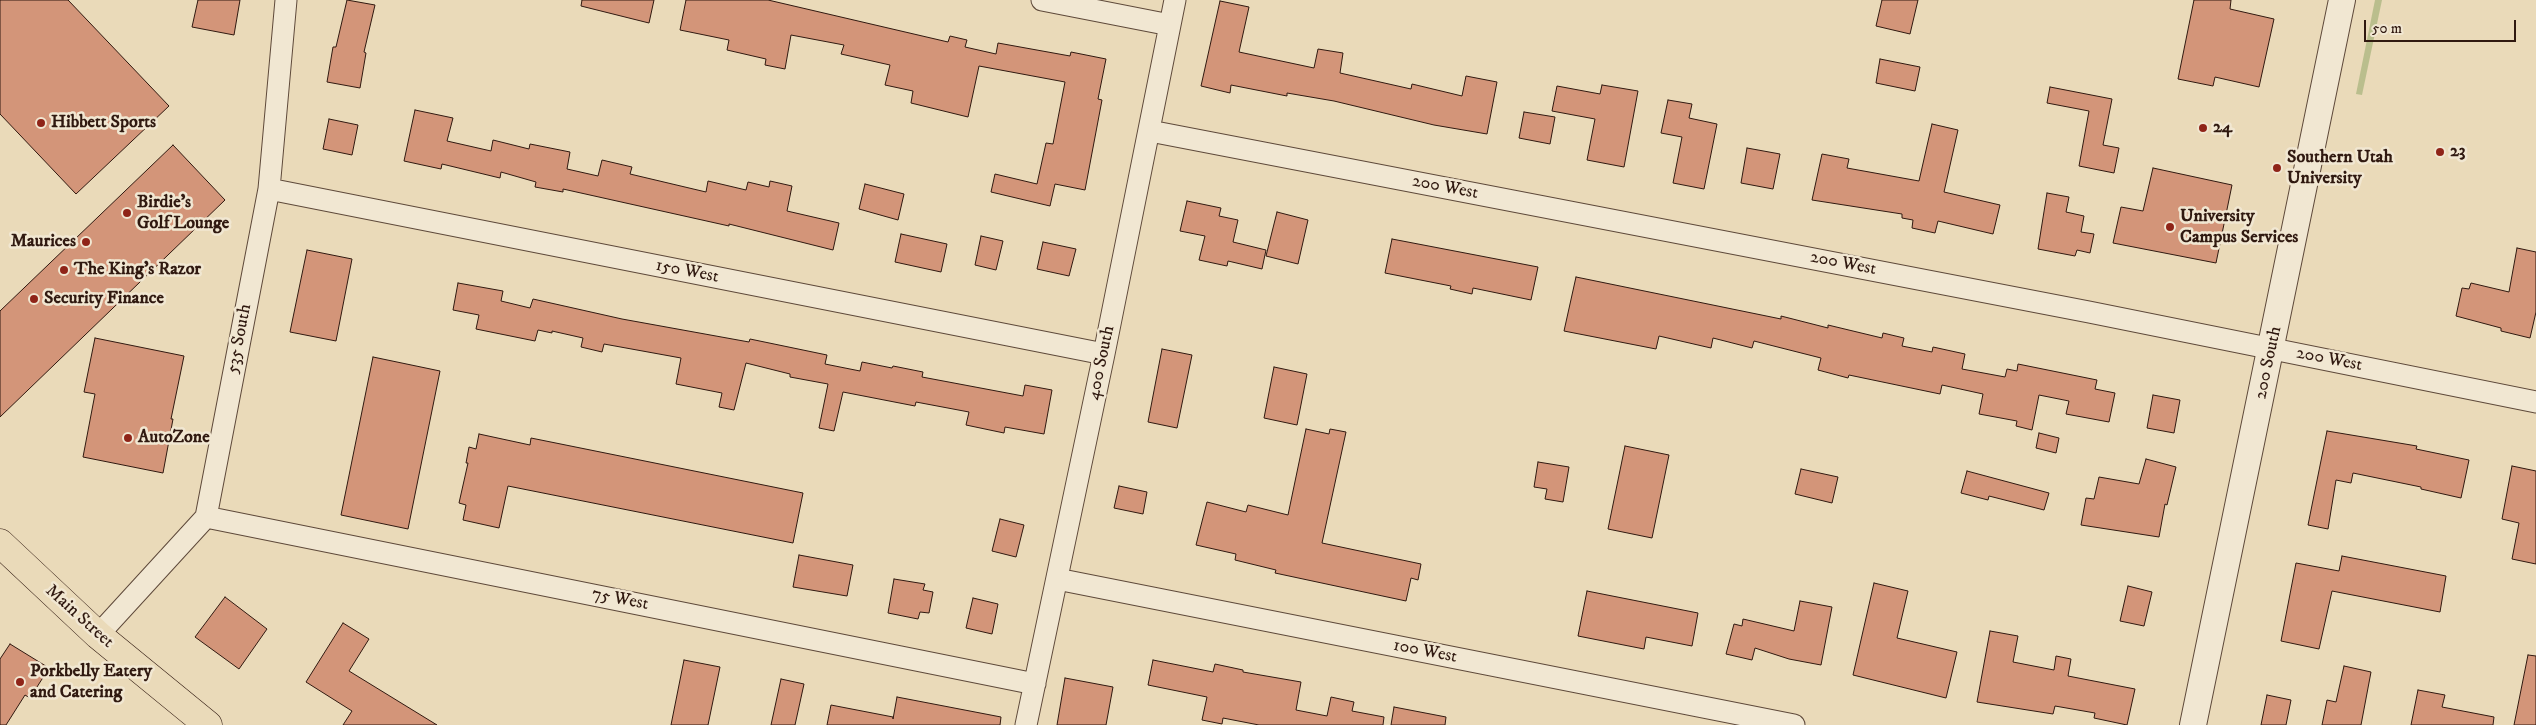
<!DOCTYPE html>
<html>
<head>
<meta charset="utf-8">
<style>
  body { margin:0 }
  #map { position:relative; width:2536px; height:725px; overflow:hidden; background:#eadab9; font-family:"IM FELL DW Pica",serif }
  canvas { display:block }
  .scale { position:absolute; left:2364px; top:20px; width:152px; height:22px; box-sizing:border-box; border:2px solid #301910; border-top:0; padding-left:6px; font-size:15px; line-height:18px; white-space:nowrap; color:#301910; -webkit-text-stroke:4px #f1e7d2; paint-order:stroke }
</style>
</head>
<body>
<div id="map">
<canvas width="2536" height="725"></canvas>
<div class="scale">50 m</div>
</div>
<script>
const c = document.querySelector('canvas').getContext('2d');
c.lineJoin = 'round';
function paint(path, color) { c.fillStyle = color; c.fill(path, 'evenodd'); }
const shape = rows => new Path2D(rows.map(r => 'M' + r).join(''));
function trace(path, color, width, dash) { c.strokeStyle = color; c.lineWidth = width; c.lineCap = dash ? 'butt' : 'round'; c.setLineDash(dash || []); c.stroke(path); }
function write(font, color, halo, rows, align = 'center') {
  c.font = font + ' "IM FELL DW Pica",serif'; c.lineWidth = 5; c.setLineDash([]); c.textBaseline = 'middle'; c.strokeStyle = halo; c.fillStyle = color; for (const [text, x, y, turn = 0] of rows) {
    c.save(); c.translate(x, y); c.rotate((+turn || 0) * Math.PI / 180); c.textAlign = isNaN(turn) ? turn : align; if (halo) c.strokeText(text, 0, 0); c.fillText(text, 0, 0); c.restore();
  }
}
const green = shape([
  [2375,0,2382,0,2362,95,2356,94]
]);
const building = shape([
  [0,0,68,0,169,106,76,194,0,114,0,0],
  [198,0,240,0,234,35,192,27,198,0],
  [347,0,375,5,364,52,366,53,360,88,327,82,333,47,336,47,347,0],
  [582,0,654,0,649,23,581,6,582,0],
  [686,0,768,0,948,42,950,36,967,40,965,47,996,54,998,43,1070,56,1071,52,1106,59,1098,99,1102,100,1085,190,1055,184,1050,206,991,192,995,174,1037,184,1046,143,1053,144,1065,82,979,66,968,117,911,103,913,91,885,85,890,65,841,54,844,45,791,35,785,69,765,65,766,59,727,50,729,40,680,30,686,0],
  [1882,0,1918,0,1910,34,1876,26,1882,0],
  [2194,0,2231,0,2230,9,2274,19,2259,87,2215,77,2213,86,2178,79,2194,0],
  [1220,1,1249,7,1239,52,1314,68,1318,49,1343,53,1340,73,1411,89,1412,84,1462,96,1466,76,1497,82,1487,134,1434,125,1334,101,1287,93,1287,96,1231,85,1230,93,1201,86,1220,1],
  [1880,59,1920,67,1915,91,1876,83,1880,59],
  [1602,85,1638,91,1624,167,1587,160,1595,119,1552,111,1557,86,1600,94,1602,85],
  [2050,87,2112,99,2103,145,2119,148,2114,173,2079,166,2089,111,2047,103,2050,87],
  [1668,100,1692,104,1689,118,1717,124,1704,189,1673,183,1682,137,1661,133,1668,100],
  [415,110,453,118,447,141,491,151,493,140,529,149,530,144,570,152,567,169,598,176,602,160,632,167,630,174,706,192,708,181,746,190,748,182,769,187,770,181,792,186,787,211,839,223,833,250,729,224,729,226,563,189,563,192,535,187,536,182,501,172,500,178,442,164,441,169,404,161,415,110],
  [1524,112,1555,117,1550,144,1519,138,1524,112],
  [329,119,358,125,352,155,323,149,329,119],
  [1932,124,1958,130,1944,192,2000,205,1993,234,1938,221,1935,233,1912,228,1913,220,1902,218,1902,214,1812,200,1822,154,1849,159,1847,168,1919,181,1932,124],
  [173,145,225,200,0,417,0,311,173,145],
  [1747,148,1780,154,1773,189,1741,183,1747,148],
  [2153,168,2232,185,2216,263,2113,243,2121,207,2143,211,2153,168],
  [865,184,904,194,898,220,859,209,865,184],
  [2047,193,2069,197,2066,212,2084,216,2081,232,2094,234,2090,253,2077,250,2075,256,2038,249,2047,193],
  [1187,201,1221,208,1219,216,1238,220,1233,242,1266,250,1262,269,1228,261,1227,266,1199,260,1205,236,1180,231,1187,201],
  [1277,212,1308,220,1298,264,1266,256,1277,212],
  [901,234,947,244,941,272,895,262,901,234],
  [981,236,1003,241,996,270,975,265,981,236],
  [1392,239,1538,267,1531,300,1473,288,1472,294,1450,289,1451,286,1385,273,1392,239],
  [1043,242,1076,249,1069,276,1037,269,1043,242],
  [2517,248,2536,252,2536,312,2530,338,2501,331,2501,328,2456,316,2462,288,2469,289,2471,283,2509,292,2517,248],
  [307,250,352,259,336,341,290,332,307,250],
  [1576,277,1781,319,1781,316,1828,328,1828,325,1882,338,1883,333,1904,338,1902,346,1932,352,1933,347,1965,354,1962,369,2005,377,2007,369,2017,371,2018,364,2097,380,2095,389,2115,393,2109,422,2066,414,2069,401,2039,395,2032,430,2016,426,2017,421,1979,414,1983,394,1942,385,1940,394,1849,375,1848,378,1818,370,1821,358,1754,341,1752,348,1713,338,1711,348,1659,336,1656,349,1564,331,1576,277],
  [458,283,503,291,501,301,530,308,533,299,622,319,749,342,750,339,827,355,825,364,860,371,862,362,892,368,893,366,923,372,922,377,1023,396,1025,385,1052,390,1044,434,1005,427,1004,433,966,425,969,412,916,402,915,406,843,392,834,431,819,428,828,384,790,377,790,374,746,363,734,410,719,407,722,393,676,384,681,358,604,344,602,352,581,347,583,338,552,331,552,333,538,330,535,341,476,329,479,315,453,310,458,283],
  [95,338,184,356,171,419,173,419,163,473,83,457,95,394,84,392,95,338],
  [1162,349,1192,355,1177,428,1148,422,1162,349],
  [373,357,440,371,408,529,341,515,373,357],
  [1274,367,1307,374,1297,425,1264,418,1274,367],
  [2153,395,2180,400,2174,433,2147,428,2153,395],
  [1306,429,1329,434,1330,429,1346,432,1322,543,1421,564,1418,580,1411,578,1406,601,1275,573,1276,570,1235,560,1236,554,1196,545,1207,502,1246,512,1248,505,1288,515,1306,429],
  [2327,431,2417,446,2416,449,2469,460,2461,498,2421,489,2421,487,2353,473,2351,483,2336,480,2328,529,2308,525,2327,431],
  [2039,433,2059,438,2056,453,2036,448,2039,433],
  [479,434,530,445,531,438,803,493,793,543,508,486,499,528,463,520,466,505,459,503,468,463,466,463,469,447,476,449,479,434],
  [1625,446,1669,455,1652,538,1608,529,1625,446],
  [2146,459,2176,467,2167,505,2165,504,2159,537,2081,525,2086,498,2094,499,2099,477,2139,484,2146,459],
  [1538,462,1569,467,1563,502,1545,499,1547,489,1534,487,1538,462],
  [2512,466,2536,471,2536,564,2512,559,2519,523,2502,519,2512,466],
  [1801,469,1838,477,1832,503,1795,494,1801,469],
  [1967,471,2049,493,2044,510,1989,496,1988,500,1961,493,1967,471],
  [1119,486,1147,492,1143,514,1114,508,1119,486],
  [1000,519,1024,525,1016,557,992,551,1000,519],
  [799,555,853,565,847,596,793,587,799,555],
  [2342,556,2446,576,2440,612,2332,591,2319,649,2281,641,2296,563,2339,571,2342,556],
  [894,579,925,584,923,590,933,592,929,613,920,612,918,619,888,613,894,579],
  [1874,583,1908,591,1897,638,1957,652,1946,698,1853,675,1874,583],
  [2128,586,2152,592,2144,626,2120,621,2128,586],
  [1587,591,1698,613,1692,646,1646,637,1644,649,1578,636,1587,591],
  [225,597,267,629,239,669,195,637,225,597],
  [973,598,998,604,992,634,966,628,973,598],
  [1800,601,1832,607,1821,665,1789,659,1755,648,1752,660,1726,654,1734,624,1742,626,1743,619,1794,631,1800,601],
  [343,623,369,639,349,671,437,725,343,725,352,711,306,682,343,623],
  [1990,631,2018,636,2013,662,2054,670,2056,656,2071,659,2068,676,2135,689,2127,725,2094,718,2095,713,2055,706,2053,714,1977,702,1990,631],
  [10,644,49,668,30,698,25,695,6,725,0,725,0,659,10,644],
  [2528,655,2536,656,2536,725,2514,725,2528,655],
  [684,660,720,667,708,725,671,725,684,660],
  [1153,660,1213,672,1215,664,1243,670,1243,672,1301,682,1296,710,1327,716,1331,697,1354,702,1352,711,1384,717,1383,725,1259,725,1223,718,1222,724,1202,720,1207,697,1148,685,1153,660],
  [2344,666,2371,672,2361,725,2322,725,2327,700,2336,702,2344,666],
  [1065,678,1113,687,1106,725,1057,725,1065,678],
  [781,679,804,684,795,725,771,725,781,679],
  [2418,690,2445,695,2442,707,2494,717,2493,725,2411,725,2418,690],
  [2267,695,2291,700,2286,725,2261,725,2267,695],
  [897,697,1001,717,1000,725,827,725,831,705,893,717,893,719,897,697],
  [1394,707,1446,717,1445,725,1391,725,1394,707]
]);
const minor = shape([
  [1042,0,1170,25],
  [1150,131,2089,312,2536,402],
  [269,189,1104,354],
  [206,517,1035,684],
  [1057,579,1794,725],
  [98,635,206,517,269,189,286,0],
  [1026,725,1104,354,1175,0]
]);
const tertiary = shape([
  [2193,725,2342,0]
]);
const primary = shape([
  [0,543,98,635,208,725]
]);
const markers = [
  [41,123,5,"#8f2418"],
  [2203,128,5,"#8f2418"],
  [2440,152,5,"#8f2418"],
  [2277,168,5,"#8f2418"],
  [127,213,5,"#8f2418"],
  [2170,227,5,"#8f2418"],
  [86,242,5,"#8f2418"],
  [64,270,5,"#8f2418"],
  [34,299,5,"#8f2418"],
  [128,438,5,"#8f2418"],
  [20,682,5,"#8f2418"]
];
const poiNames = [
  ["Hibbett Sports",51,123],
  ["24",2213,128],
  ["23",2450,152],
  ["Southern Utah",2287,158],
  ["University",2287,179],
  ["Birdie's",137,203],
  ["Golf Lounge",137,224],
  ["University",2180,217],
  ["Campus Services",2180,238],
  ["Maurices",76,242,"right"],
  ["The King's Razor",74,270],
  ["Security Finance",44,299],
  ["AutoZone",138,438],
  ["Porkbelly Eatery",30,672],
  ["and Catering",30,693]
];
const streetNames = [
  ["200 West",1445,188,11],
  ["200 West",1843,264,11],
  ["150 West",687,272,11],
  ["535 South",240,339,-79],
  ["200 West",2329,360,11],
  ["400 South",1102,363,-78],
  ["200 South",2269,363,-78],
  ["75 West",620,600,11],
  ["Main Street",79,617,42],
  ["100 West",1425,652,11]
];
paint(green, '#babe8d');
paint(building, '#d39579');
trace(building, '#301910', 1);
trace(minor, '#5e493a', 23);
trace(tertiary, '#5e493a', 28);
trace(primary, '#301910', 29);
trace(minor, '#f1e7d2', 21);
trace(tertiary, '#f1e7d2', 26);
trace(primary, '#eadab9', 28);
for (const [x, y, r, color] of markers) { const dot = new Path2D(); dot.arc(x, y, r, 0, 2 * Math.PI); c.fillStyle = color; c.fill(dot); trace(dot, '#f1e7d2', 2); }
write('bold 18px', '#301910', '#f1e7d2', poiNames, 'left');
write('18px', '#301910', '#f1e7d2', streetNames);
</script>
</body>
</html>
